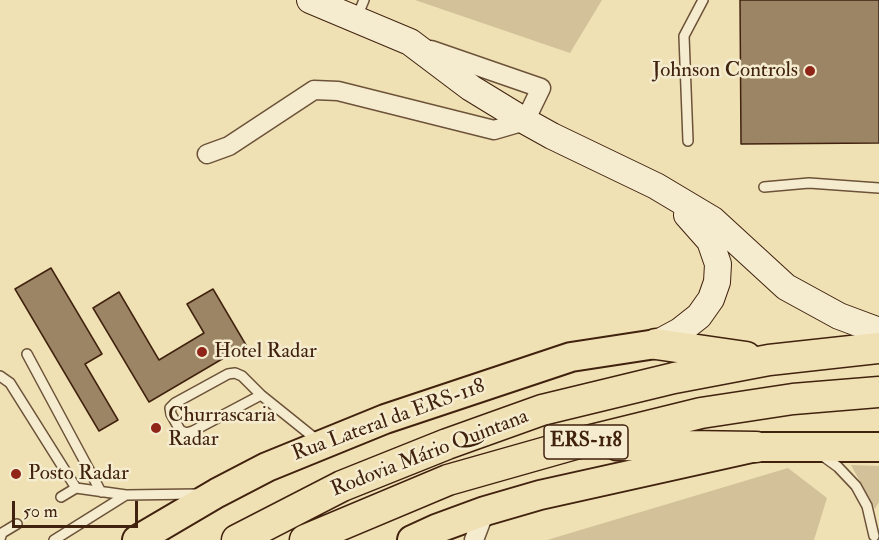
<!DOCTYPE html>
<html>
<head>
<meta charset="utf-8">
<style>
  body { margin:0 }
  #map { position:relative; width:879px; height:540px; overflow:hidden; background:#f0e1b5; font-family:"IM FELL Double Pica",serif }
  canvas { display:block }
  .scale { position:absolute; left:12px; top:501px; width:126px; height:27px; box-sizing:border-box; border:3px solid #40220e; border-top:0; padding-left:8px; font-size:18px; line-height:21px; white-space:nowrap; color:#40220e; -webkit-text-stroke:4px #f5eccf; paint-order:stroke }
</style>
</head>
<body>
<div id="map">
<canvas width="879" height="540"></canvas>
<div class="scale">50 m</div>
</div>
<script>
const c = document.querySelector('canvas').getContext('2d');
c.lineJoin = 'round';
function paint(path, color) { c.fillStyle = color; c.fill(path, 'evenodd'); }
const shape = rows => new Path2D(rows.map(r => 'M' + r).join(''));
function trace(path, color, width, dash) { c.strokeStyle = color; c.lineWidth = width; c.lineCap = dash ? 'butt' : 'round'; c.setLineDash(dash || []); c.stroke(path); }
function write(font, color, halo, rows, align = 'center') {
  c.font = font + ' "IM FELL Double Pica",serif'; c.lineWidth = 5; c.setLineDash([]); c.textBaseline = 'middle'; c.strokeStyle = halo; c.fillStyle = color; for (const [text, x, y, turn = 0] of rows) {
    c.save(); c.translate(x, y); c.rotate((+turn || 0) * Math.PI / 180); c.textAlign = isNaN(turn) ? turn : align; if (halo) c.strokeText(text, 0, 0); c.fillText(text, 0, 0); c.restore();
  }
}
const green = shape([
  [415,0,602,0,570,53],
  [851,465,879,466,879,502,875,509],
  [788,468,827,498,814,540,547,540]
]);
const building = shape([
  [740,0,879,0,879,143,741,144,740,0],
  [51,268,102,354,85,364,118,420,99,431,15,289,51,268],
  [213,289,246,345,149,402,93,308,119,292,159,360,204,333,187,304,213,289]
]);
const service = shape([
  [357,17,364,0],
  [688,141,684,36,703,0],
  [764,187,809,183,879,188],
  [27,354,101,492],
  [235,373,242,376,261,395,193,431,186,433,180,430,171,414,170,408,175,403,228,374,235,373],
  [0,376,10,383,76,488],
  [261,395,312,436,317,444],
  [820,454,838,467,856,486,867,506,874,536],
  [61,497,76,488,126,495,197,494],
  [0,539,2,533,17,524],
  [54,540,126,495]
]);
const minor = shape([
  [207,154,229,146,314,90,338,91,494,130,525,121,541,88,431,50],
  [474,540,485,511]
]);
const secondary = shape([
  [310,0,410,42,471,88,525,121,552,136,656,186,713,220,786,287,839,316,879,331],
  [656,344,680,331,699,316,711,299,717,282,718,264,710,241,687,215]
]);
const primary = shape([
  [137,540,217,493,267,467,385,419,571,357,656,344],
  [412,540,436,529,485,511,540,495,756,447,879,447]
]);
const trunk = shape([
  [656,344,746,357],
  [617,445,756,447],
  [237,540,342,486,447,444,542,410,674,378,769,360,879,348],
  [305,540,448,480,575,444,701,413,793,399,879,392]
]);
const markers = [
  [810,71,6,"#8f2418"],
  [202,352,6,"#8f2418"],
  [156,428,6,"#8f2418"],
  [16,474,6,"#8f2418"]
];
const shields = [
  [586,442,84]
];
const shieldNames = [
  ["ERS-118",586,442]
];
const poiNames = [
  ["Johnson Controls",798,71,"right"],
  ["Hotel Radar",214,352],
  ["Churrascaria",168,416],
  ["Radar",168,440],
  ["Posto Radar",28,474]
];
const streetNames = [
  ["Rua Lateral da ERS-118",389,421,-20],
  ["Rodovia Mário Quintana",430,454,-21]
];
paint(green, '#d2c199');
paint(building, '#9c8565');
trace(building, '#40220e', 1.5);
trace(service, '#6c5238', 12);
trace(minor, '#6c5238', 21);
trace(secondary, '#40220e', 28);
trace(primary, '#40220e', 32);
trace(trunk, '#40220e', 33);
trace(service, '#f5eccf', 9);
trace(minor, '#f5eccf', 18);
trace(secondary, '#f5eccf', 26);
trace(primary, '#f0e1b5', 28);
trace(trunk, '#f0e1b5', 30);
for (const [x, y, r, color] of markers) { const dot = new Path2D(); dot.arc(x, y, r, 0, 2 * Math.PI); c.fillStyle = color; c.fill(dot); trace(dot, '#f5eccf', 2); }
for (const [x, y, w] of shields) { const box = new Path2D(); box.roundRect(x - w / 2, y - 17, w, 34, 4.5); c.fillStyle = '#f5eccf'; c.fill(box); trace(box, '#40220e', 1.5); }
write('bold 20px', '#40220e', null, shieldNames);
write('21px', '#40220e', '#f5eccf', poiNames, 'left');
write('21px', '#40220e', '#f5eccf', streetNames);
</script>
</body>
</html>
